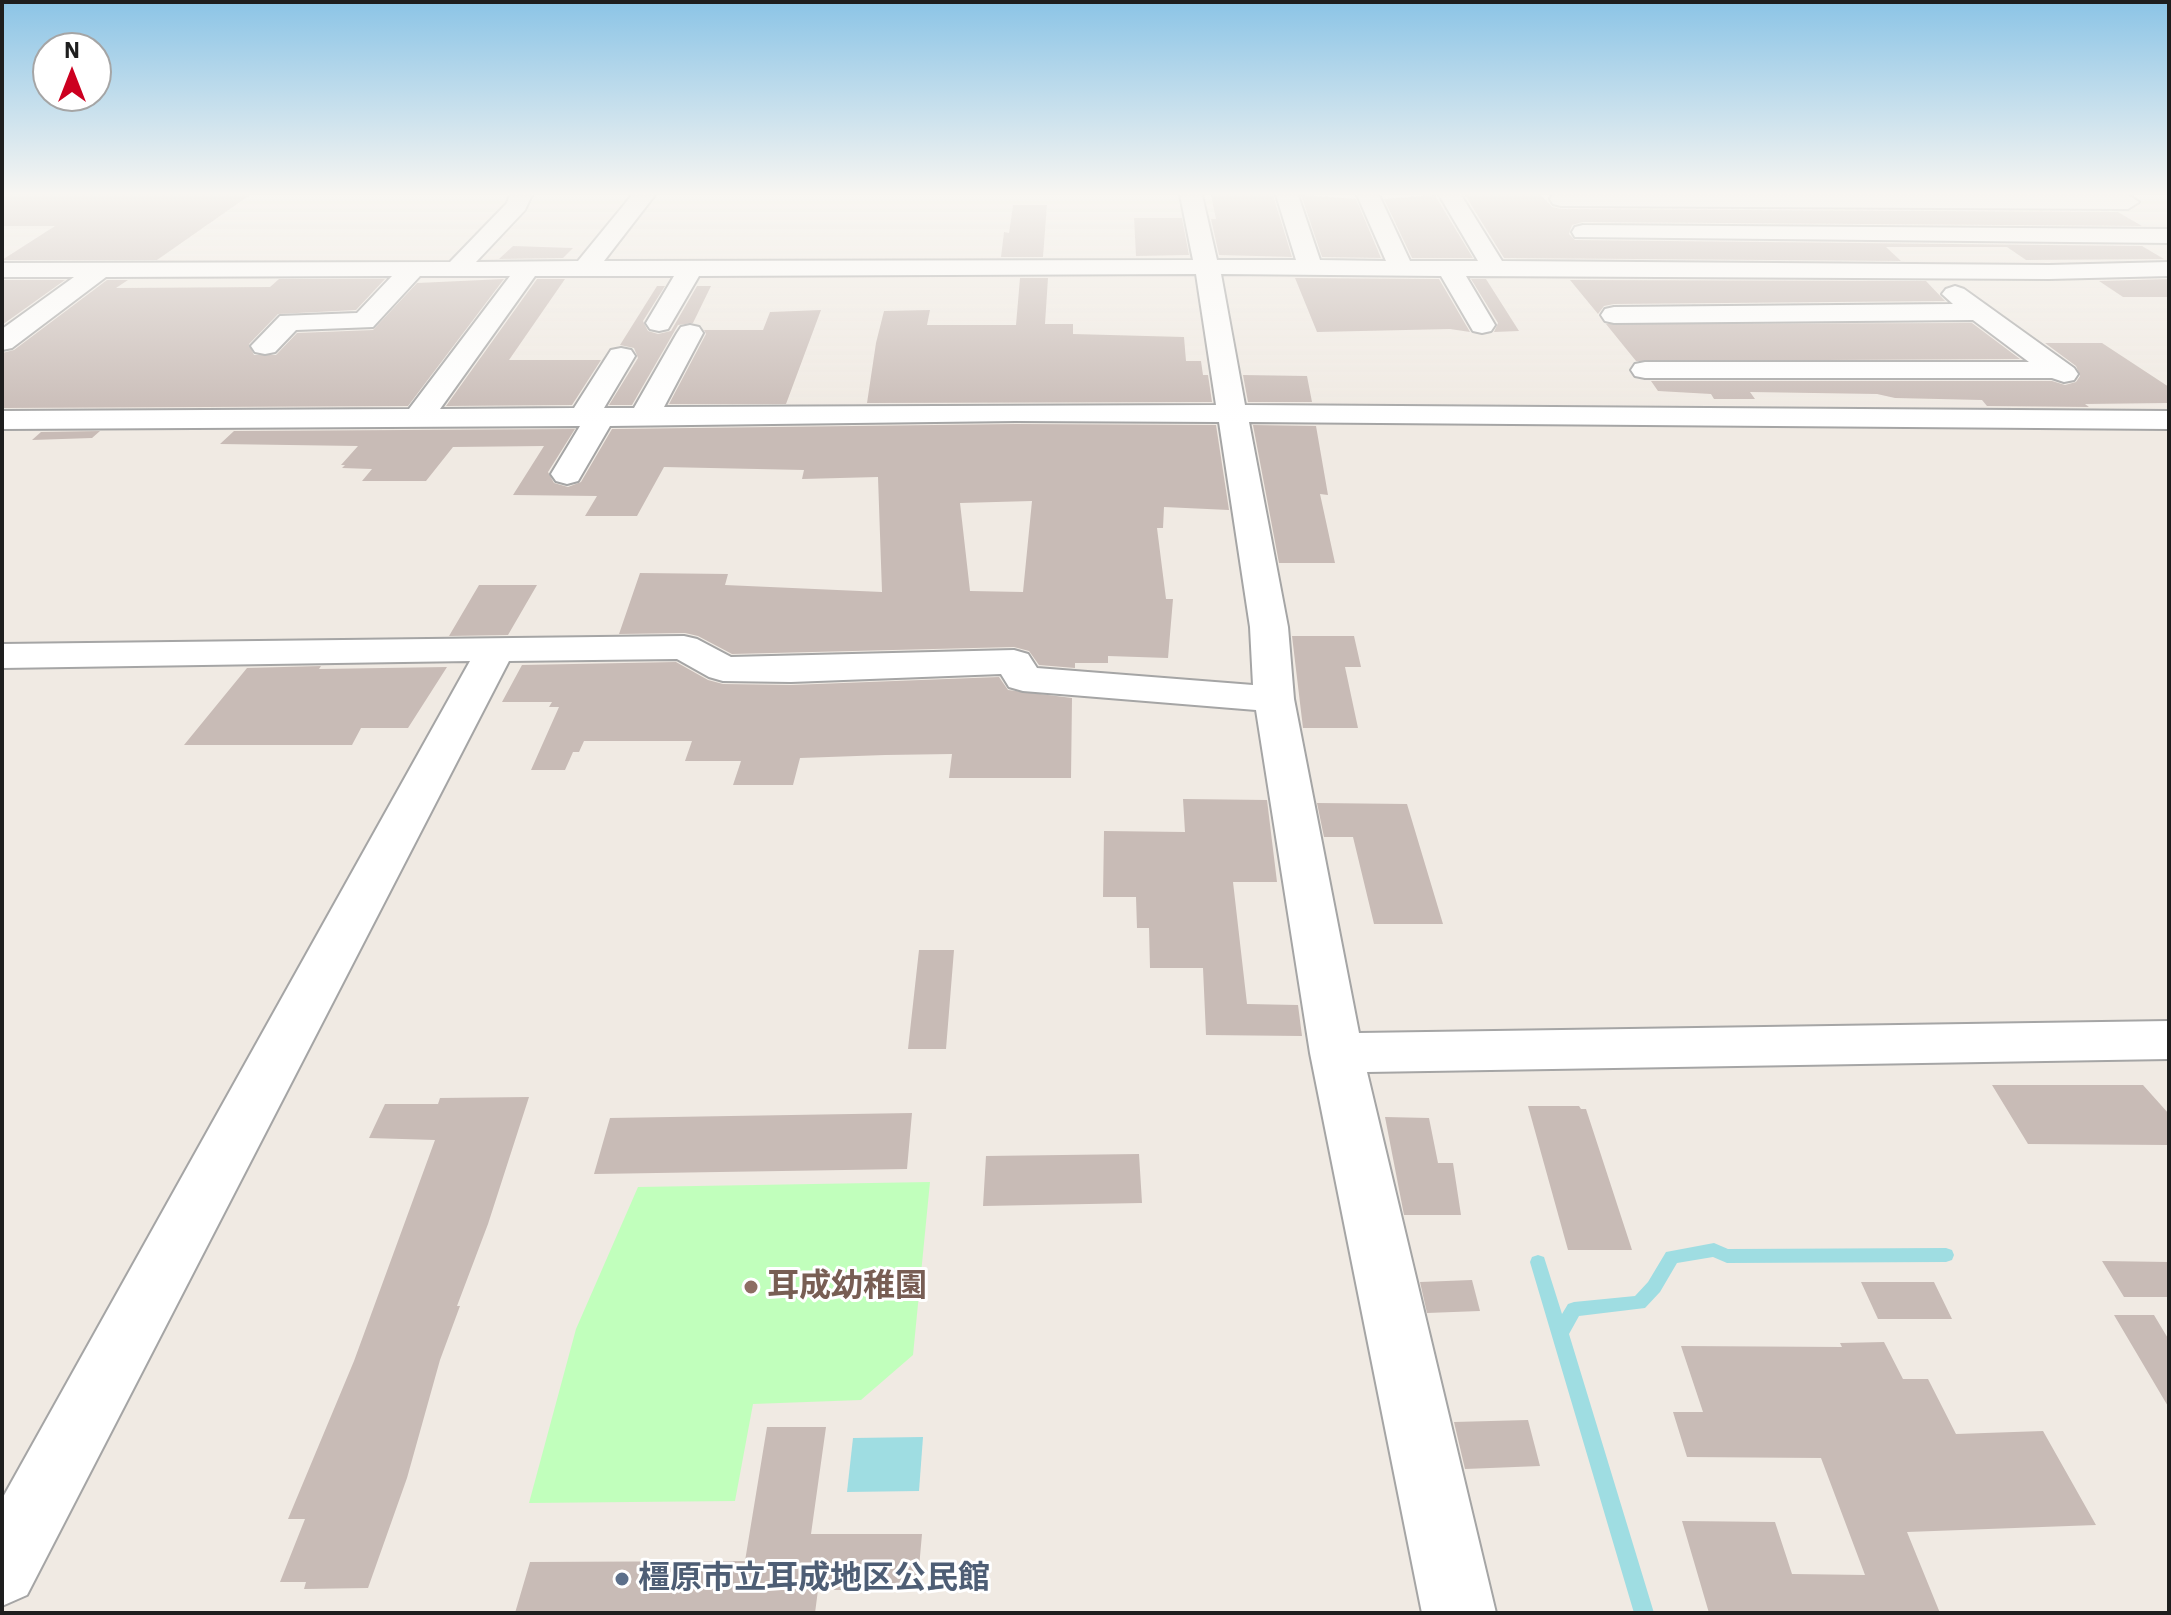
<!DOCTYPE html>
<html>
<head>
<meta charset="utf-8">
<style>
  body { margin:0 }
  #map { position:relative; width:2171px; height:1615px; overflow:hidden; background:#f0eae3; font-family:"IBM Plex Sans",sans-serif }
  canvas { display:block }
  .frame { position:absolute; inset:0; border:4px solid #1e1e1e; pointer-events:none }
  .north { position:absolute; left:32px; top:32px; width:80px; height:80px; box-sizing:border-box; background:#fff; border:2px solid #a5a5a5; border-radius:50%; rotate:0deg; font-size:22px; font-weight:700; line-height:32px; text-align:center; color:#1e1e1e }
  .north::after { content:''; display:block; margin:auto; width:28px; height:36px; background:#cc0020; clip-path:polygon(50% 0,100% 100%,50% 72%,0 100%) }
</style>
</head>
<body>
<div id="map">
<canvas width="2171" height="1615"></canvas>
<div class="frame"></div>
<div class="north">N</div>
</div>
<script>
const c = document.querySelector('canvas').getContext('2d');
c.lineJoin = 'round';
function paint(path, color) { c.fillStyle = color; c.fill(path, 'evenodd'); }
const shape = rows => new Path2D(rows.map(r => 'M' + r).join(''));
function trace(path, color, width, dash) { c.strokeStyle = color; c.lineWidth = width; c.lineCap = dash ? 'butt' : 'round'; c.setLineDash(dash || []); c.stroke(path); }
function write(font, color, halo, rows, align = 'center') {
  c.font = font + ' "IBM Plex Sans","Noto Sans JP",sans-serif'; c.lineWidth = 6; c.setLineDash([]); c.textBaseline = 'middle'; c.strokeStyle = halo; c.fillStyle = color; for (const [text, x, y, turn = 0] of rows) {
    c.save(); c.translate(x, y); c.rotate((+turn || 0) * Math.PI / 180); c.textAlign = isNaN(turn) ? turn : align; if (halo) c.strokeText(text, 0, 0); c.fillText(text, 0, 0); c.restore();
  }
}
const park = shape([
  [930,1182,913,1355,861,1400,753,1404,735,1501,529,1503,576,1329,638,1187]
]);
const water = shape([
  [923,1437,919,1491,847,1492,853,1438]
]);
const stream = shape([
  [1714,1243,1728,1249,1946,1248,1952,1250,1954,1255,1952,1260,1946,1262,1727,1263,1713,1257,1677,1263,1660,1292,1645,1308,1579,1316,1569,1334,1654,1613,1634,1613,1530,1262,1532,1257,1538,1255,1544,1257,1562,1314,1568,1304,1574,1302,1635,1296,1648,1282,1666,1252,1714,1243]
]);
const building = shape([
  [2,195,250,195,157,260,2,260,55,226,2,226],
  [1211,195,1273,195,1292,257,1219,255,1211,219,1216,219],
  [1301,195,1356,199,1381,258,1322,257],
  [1436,195,1436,197,1473,258,1412,258,1384,199],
  [1465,195,1541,195,1552,207,1561,209,2118,212,2142,226,1583,222,1572,225,1569,234,1575,240,2142,246,2164,259,2026,260,2007,247,1886,247,1901,261,1504,258],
  [1013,205,1047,205,1043,257,1001,257,1004,232,1009,233],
  [1134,218,1182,218,1189,255,1136,256],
  [513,246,573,248,563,258,499,259],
  [1020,278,1048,278,1045,324,1073,324,1073,334,1184,337,1186,361,1201,361,1203,375,1208,375,1212,402,867,403,876,343,884,311,930,310,927,325,1016,325],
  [1295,278,1439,279,1470,332,1450,329,1317,332],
  [279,279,385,279,356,310,278,314,249,344,254,355,276,355,297,333,373,330,417,283,504,279,408,406,2,408,2,353,14,350,107,280,128,280,116,288,270,287],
  [537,279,565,279,509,360,601,360,572,405,446,406],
  [1471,279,1486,279,1519,331,1494,332,1498,323],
  [2169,279,2169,297,2123,297,2099,281],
  [2,280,65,280,2,325],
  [1570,280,1926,281,1945,301,1614,304,1604,306,1598,314],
  [657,286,665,286,643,321,648,331,658,334,671,331,697,286,711,286,693,323,678,325,632,405,609,405,638,358,634,348,620,345],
  [821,310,786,404,669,404,706,334,704,330,763,330,770,312],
  [1972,323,2020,359,1636,361,1606,324],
  [2045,343,2102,343,2169,387,2169,403,2085,404,2089,407,1987,406,1982,400,1895,398,1877,394,1750,392,1755,399,1714,399,1711,394,1658,391,1651,381,2052,381,2065,385,2076,382,2080,376,2076,366],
  [1243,375,1307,376,1312,402,1248,402],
  [1016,424,1216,425,1229,510,1164,507,1163,528,1157,528,1166,599,1173,599,1168,658,1108,656,1108,663,1075,663,1075,668,1039,665,1029,651,1014,647,732,654,698,636,685,633,619,634,640,573,728,574,725,585,882,592,878,477,802,479,804,470,664,467,637,516,585,516,597,496,513,495,544,446,453,447,426,481,362,481,372,469,342,468,345,465,341,465,358,446,220,444,234,431,575,429,548,472,554,483,568,487,581,482,612,429],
  [1032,501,1023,592,970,591,960,503],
  [1253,425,1316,426,1328,495,1320,494,1335,563,1279,563],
  [100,431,92,438,32,440,41,432],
  [479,585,537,585,508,635,449,636],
  [1292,636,1354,636,1361,667,1345,667,1358,728,1303,728],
  [676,662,708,680,723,684,791,685,999,677,1008,690,1072,698,1071,778,949,778,952,754,885,755,800,758,793,785,733,785,741,761,685,761,692,741,584,741,579,752,573,752,565,770,531,770,559,707,549,707,552,702,502,702,522,665],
  [321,666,319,669,447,667,408,728,361,728,352,745,184,745,247,668],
  [1183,799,1267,800,1277,882,1233,882,1247,1004,1298,1005,1302,1036,1206,1035,1203,968,1150,968,1149,928,1137,928,1136,897,1103,897,1104,831,1185,832],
  [1317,803,1407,804,1443,924,1374,924,1353,837,1324,837],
  [919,950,954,950,946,1049,908,1049],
  [1992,1085,2143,1085,2169,1114,2169,1145,2028,1144],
  [529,1097,488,1224,457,1306,460,1306,440,1360,407,1478,368,1588,304,1589,306,1582,280,1582,305,1519,288,1519,354,1361,435,1140,369,1138,385,1104,438,1104,440,1098],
  [1528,1106,1579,1106,1581,1109,1586,1109,1632,1250,1568,1250],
  [912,1113,907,1169,594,1174,610,1118],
  [1385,1117,1429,1118,1438,1163,1453,1163,1461,1215,1404,1215],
  [1139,1154,1142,1203,983,1206,986,1156],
  [2102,1261,2169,1262,2169,1297,2124,1297],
  [1472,1280,1480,1311,1427,1313,1420,1282],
  [1861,1282,1934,1282,1952,1319,1878,1319],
  [2114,1315,2154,1315,2169,1340,2169,1408],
  [1884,1342,1903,1379,1928,1379,1956,1434,2043,1431,2096,1525,1907,1532,1940,1613,1709,1613,1682,1521,1775,1522,1792,1574,1865,1575,1821,1458,1687,1457,1673,1412,1703,1412,1681,1346,1842,1347,1840,1343],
  [1528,1420,1540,1466,1465,1469,1454,1422],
  [767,1427,826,1427,811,1534,922,1534,917,1590,818,1590,815,1613,515,1613,530,1562,745,1561]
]);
const minor = shape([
  [510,195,532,195,525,210,476,262,578,261,632,195,655,195,604,261,1193,260,1180,195,1202,195,1217,260,1296,260,1276,195,1298,195,1320,260,1386,261,1357,195,1379,195,1410,261,1478,261,1439,195,1461,195,1502,261,2049,265,2169,262,2169,276,2049,279,1466,276,1495,325,1491,331,1482,333,1473,331,1441,276,1221,274,1245,405,2169,411,2169,429,1249,422,1288,627,1294,699,1359,1033,2169,1021,2169,1059,1367,1072,1496,1613,1422,1613,1310,1053,1256,710,1023,691,1009,687,1001,674,791,682,723,681,709,677,677,659,509,661,27,1595,2,1606,2,1499,470,661,2,668,2,644,684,636,697,639,731,657,1014,650,1028,654,1037,668,1253,685,1250,627,1219,422,1016,421,610,426,578,481,567,484,556,481,551,474,580,426,2,429,2,411,409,409,510,276,420,276,373,327,296,330,275,352,265,354,255,352,251,346,280,316,357,313,392,276,106,277,12,348,2,350,2,329,74,277,2,277,2,263,450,262,507,203,510,195],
  [1196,274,1216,405,664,407,703,333,699,327,690,325,681,327,677,333,634,408,604,408,635,356,631,350,621,348,611,350,574,408,440,409,535,276,674,276,646,323,650,329,659,331,668,329,699,276,1196,274],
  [1553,195,2128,195,2139,202,2128,209,1561,206,1553,204,1550,199,1553,195],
  [1583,225,2169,229,2169,243,1575,237,1572,232,1575,227,1583,225],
  [1955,286,1964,289,2074,368,2078,374,2074,380,2064,382,2052,378,1645,378,1635,376,1631,370,1635,364,1645,362,2029,362,1973,320,1614,323,1605,321,1601,315,1605,309,1614,307,1953,304,1942,294,1946,289,1955,286]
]);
const markers = [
  [751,1287,8,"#8d6e63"],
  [622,1579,8,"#5c6f8a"]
];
const nearEducationnames = [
  ["耳成幼稚園",767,1287]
];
const nearServicenames = [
  ["橿原市立耳成地区公民館",638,1579]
];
paint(park, '#c1ffbc');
paint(water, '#9fdde2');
paint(stream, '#9fdde2');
paint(building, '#c8bbb6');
trace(minor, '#a5a5a5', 4);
paint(minor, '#fff');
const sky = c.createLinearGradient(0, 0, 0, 422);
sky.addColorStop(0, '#8bc4e6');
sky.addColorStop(0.46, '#f8f6f2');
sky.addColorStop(1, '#f8f6f200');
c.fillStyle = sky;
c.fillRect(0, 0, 2171, 422);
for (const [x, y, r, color] of markers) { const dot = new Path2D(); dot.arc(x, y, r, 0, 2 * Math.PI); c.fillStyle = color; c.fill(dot); trace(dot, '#fff', 3); }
write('bold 32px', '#785e54', '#fff', nearEducationnames, 'left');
write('bold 32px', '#4e5e75', '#fff', nearServicenames, 'left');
</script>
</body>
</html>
